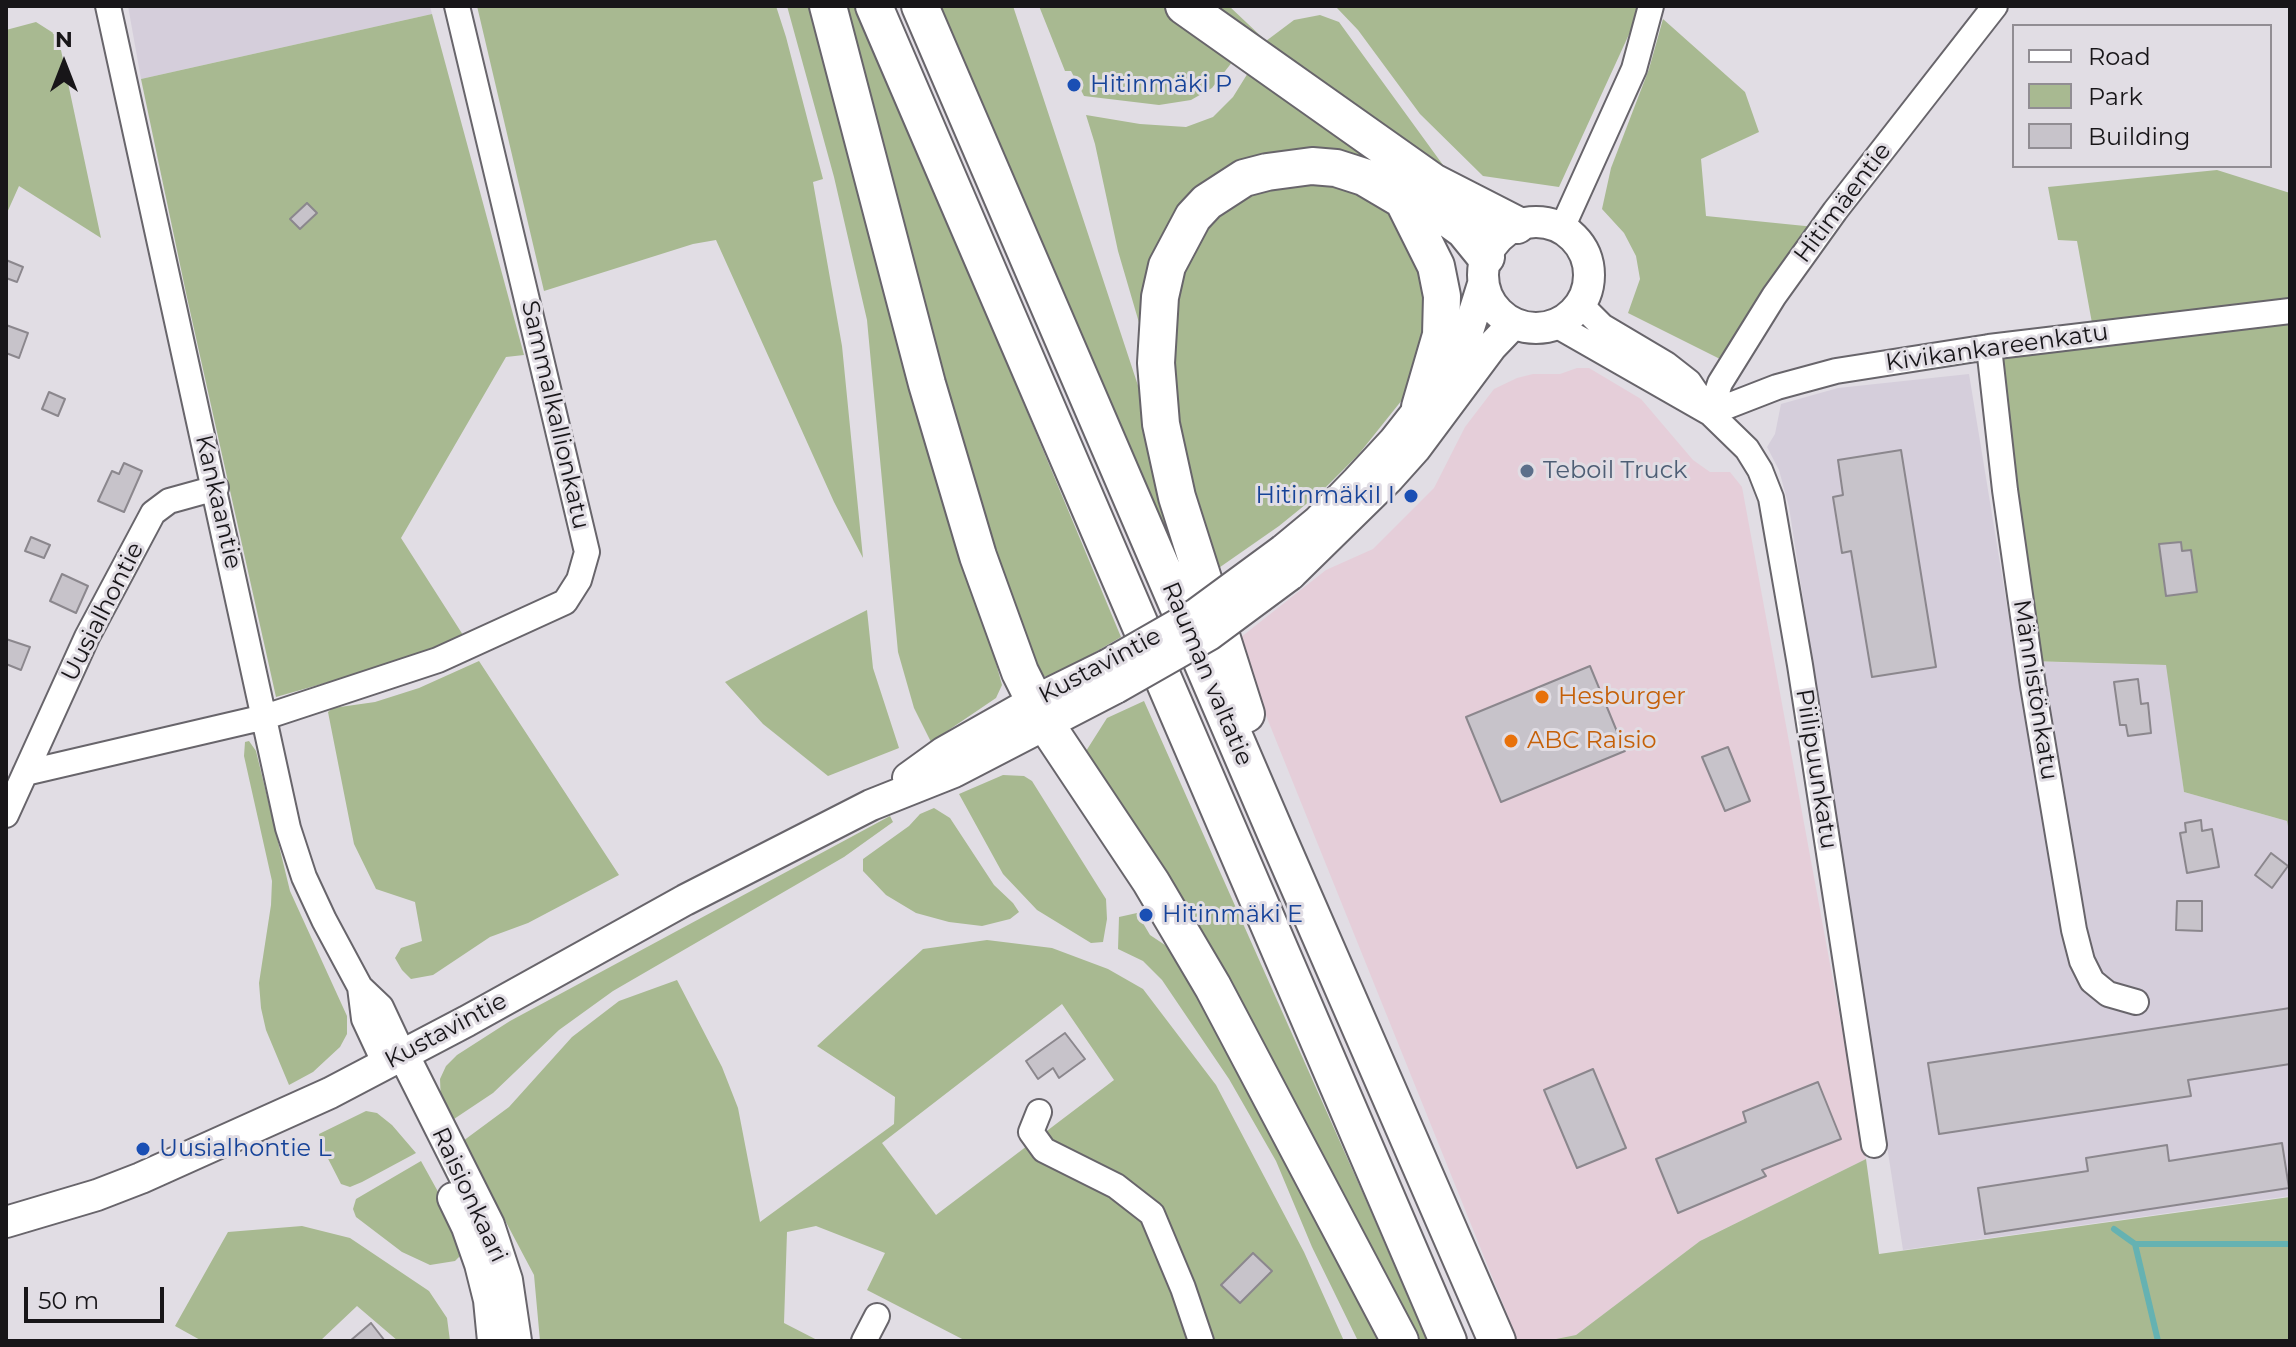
<!DOCTYPE html>
<html>
<head>
<meta charset="utf-8">
<style>
  body { margin:0 }
  #map { position:relative; width:2296px; height:1347px; overflow:hidden; background:#e1dde4; font-family:Montserrat,sans-serif }
  canvas { display:block }
  .frame { position:absolute; inset:0; border:8px solid #181619; pointer-events:none }
  .legend { position:absolute; left:2012px; top:24px; width:260px; height:144px; box-sizing:border-box; background:#e1dde4; border:2px solid #918d93; margin:0; padding:10px 14px; list-style:none; font-size:24px; color:#181619 }
  .legend li { display:flex; align-items:center; gap:16px; height:40px }
  .legend b { width:40px; border:2px solid #918d93 }
  .north { position:absolute; left:24px; top:24px; width:80px; height:80px; -webkit-text-stroke:6px #e1dde4; paint-order:stroke; rotate:0deg; font-size:22px; font-weight:700; line-height:32px; text-align:center; color:#181619 }
  .north::after { content:''; display:block; margin:auto; width:28px; height:36px; background:#181619; clip-path:polygon(50% 0,100% 100%,50% 72%,0 100%) }
  .scale { position:absolute; left:24px; top:1287px; width:140px; height:36px; box-sizing:border-box; border:4px solid #181619; border-top:0; padding-left:10px; font-size:24px; line-height:28px; white-space:nowrap; color:#181619; -webkit-text-stroke:6px #e1dde4; paint-order:stroke }
</style>
</head>
<body>
<div id="map">
<canvas width="2296" height="1347"></canvas>
<div class="frame"></div>
<ul class="legend">
<li><b style="height:10px;background:#fff"></b>Road</li>
<li><b style="height:22px;background:#a8b991"></b>Park</li>
<li><b style="height:22px;background:#c7c3ca"></b>Building</li>
</ul>
<div class="north">N</div>
<div class="scale">50 m</div>
</div>
<script>
const c = document.querySelector('canvas').getContext('2d');
c.lineJoin = 'round';
function paint(path, color) { c.fillStyle = color; c.fill(path, 'evenodd'); }
const shape = rows => new Path2D(rows.map(r => 'M' + r).join(''));
function trace(path, color, width, dash) { c.strokeStyle = color; c.lineWidth = width; c.lineCap = dash ? 'butt' : 'round'; c.setLineDash(dash || []); c.stroke(path); }
function write(font, color, halo, rows, align = 'center') {
  c.font = font + ' Montserrat,sans-serif'; c.lineWidth = 6; c.setLineDash([]); c.textBaseline = 'middle'; c.strokeStyle = halo; c.fillStyle = color; for (const [text, x, y, turn = 0] of rows) {
    c.save(); c.translate(x, y); c.rotate((+turn || 0) * Math.PI / 180); c.textAlign = isNaN(turn) ? turn : align; if (halo) c.strokeText(text, 0, 0); c.fillText(text, 0, 0); c.restore();
  }
}
const commercial = shape([
  [1577,368,1589,368,1641,399,1693,460,1710,472,1730,472,1742,487,1866,1159,1700,1241,1576,1335,1546,1341,1518,1341,1236,641,1326,570,1373,549,1434,488,1465,427,1494,389,1517,378,1533,374,1560,374]
]);
const built = shape([
  [128,6,430,6,432,14,141,79],
  [1969,374,2016,661,2167,665,2184,792,2287,821,2290,837,2290,1196,1903,1250,1789,507,1779,470,1767,447,1775,434,1781,404,1838,388]
]);
const green = shape([
  [477,6,776,6,786,37,823,179,813,182,842,346,863,558,834,502,716,240,693,244,544,291],
  [787,6,817,6,1002,685,996,698,931,742,914,708,898,652,867,320,834,177],
  [837,6,854,6,925,167,1121,637,1053,677,1041,676,1035,672,991,553],
  [940,6,1013,6,1147,413,1192,591],
  [1039,6,1171,6,1236,57,1212,88,1191,100,1159,105,1084,96,1071,71,1065,71],
  [1210,6,1229,6,1266,41,1294,20,1320,15,1339,22,1451,176],
  [1328,6,1637,6,1631,30,1559,187,1483,176,1420,114,1358,30,1337,8],
  [432,14,524,355,506,357,401,538,463,635,430,653,276,697,186,293,141,79],
  [1663,19,1745,92,1759,132,1701,159,1706,216,1815,227,1724,361,1628,313,1640,279,1636,256,1624,233,1602,209,1611,168,1649,69],
  [36,22,58,36,101,238,19,186,6,215,6,30],
  [1251,68,1393,175,1224,176,1147,350,1118,251,1095,144,1086,115,1140,124,1186,127,1213,117,1233,97],
  [2217,170,2290,193,2290,837,2287,821,2184,792,2166,665,2029,661,1989,347,2094,334,2077,241,2058,240,2048,187],
  [1322,183,1350,190,1391,213,1433,296,1410,390,1358,455,1321,492,1279,526,1213,572,1174,429,1168,325,1189,242,1245,188],
  [867,610,873,668,899,748,828,776,763,724,725,682],
  [479,661,619,875,528,923,490,937,433,975,411,979,402,970,395,958,401,948,422,941,415,902,376,889,354,844,328,712,333,708,375,702,419,688],
  [1144,701,1369,1207,1427,1341,1413,1341,1081,759,1107,718],
  [249,741,256,751,290,891,347,1016,347,1034,340,1047,313,1072,289,1085,266,1030,261,1008,259,983,271,905,272,881,244,756,245,742],
  [1003,775,1024,776,1032,781,1099,888,1106,899,1107,919,1103,942,1091,943,1037,910,1003,874,959,794],
  [934,808,950,818,994,885,1013,903,1019,912,1010,919,982,926,949,922,916,913,886,895,863,871,863,859,909,826,920,814],
  [890,816,893,822,844,857,613,991,559,1030,493,1093,454,1119,441,1103,440,1079,446,1066,457,1055,510,1021],
  [1137,913,1150,935,1165,945,1201,990,1384,1341,1358,1341,1312,1247,1276,1161,1229,1079,1162,980,1143,961,1118,949,1119,917],
  [987,940,1052,948,1108,969,1143,989,1216,1085,1304,1252,1344,1341,966,1341,867,1290,885,1253,816,1226,787,1232,784,1323,819,1341,540,1341,534,1275,463,1141,509,1107,572,1037,619,1001,677,980,722,1067,738,1108,760,1222,894,1124,895,1097,817,1046,923,949],
  [1062,1004,1114,1080,936,1215,882,1143],
  [366,1111,377,1113,392,1125,416,1153,362,1182,350,1187,341,1184,321,1145,319,1134],
  [1866,1159,1879,1254,2290,1197,2290,1341,1546,1341,1576,1335,1700,1241],
  [421,1161,457,1226,463,1253,455,1261,430,1265,402,1252,356,1217,353,1209,356,1199],
  [302,1226,350,1238,429,1291,447,1318,450,1341,398,1341,357,1306,320,1341,202,1341,175,1326,228,1232]
]);
const stream = shape([
  [2114,1229,2135,1244,2290,1244],
  [2135,1244,2158,1341]
]);
const building = shape([
  [307,203,317,213,300,229,290,219,307,203],
  [6,260,23,267,17,282,6,278,6,260],
  [6,325,28,333,19,358,6,353,6,325],
  [49,392,65,399,58,416,42,409,49,392],
  [1901,450,1936,667,1872,677,1851,551,1842,553,1833,497,1843,495,1838,460,1901,450],
  [124,463,142,471,124,512,98,501,112,471,119,474,124,463],
  [31,537,50,545,44,558,25,551,31,537],
  [2181,542,2182,551,2191,550,2197,592,2166,596,2159,544,2181,542],
  [62,574,88,586,76,613,50,601,62,574],
  [6,639,30,647,21,670,6,664,6,639],
  [1590,666,1625,751,1501,802,1466,717,1590,666],
  [2138,679,2141,704,2148,703,2151,733,2128,736,2126,725,2120,725,2114,682,2138,679],
  [1728,747,1750,801,1725,811,1702,757,1728,747],
  [2201,820,2202,831,2212,829,2219,867,2187,873,2180,833,2186,832,2185,823,2201,820],
  [2271,853,2288,866,2272,888,2255,875,2271,853],
  [2177,901,2202,901,2202,931,2176,930,2177,901],
  [2290,1008,2290,1064,2188,1080,2191,1096,1939,1134,1928,1063,2290,1008],
  [1065,1033,1085,1059,1059,1078,1053,1068,1038,1079,1026,1061,1065,1033],
  [1593,1069,1626,1148,1577,1168,1544,1090,1593,1069],
  [1818,1082,1841,1139,1762,1170,1766,1176,1678,1213,1656,1159,1746,1122,1743,1112,1818,1082],
  [2282,1143,2289,1188,1985,1234,1978,1188,2088,1171,2086,1158,2167,1145,2169,1161,2282,1143],
  [1253,1253,1272,1271,1240,1303,1221,1285,1253,1253],
  [371,1323,385,1341,350,1341,371,1323]
]);
const minor = shape([
  [108,6,288,828,304,877,324,920,360,987,381,1007,403,1054],
  [1562,228,1634,69,1651,6],
  [1581,305,1602,326,1666,364,1689,382,1710,413,1747,449,1760,470,1771,498,1800,665,1874,1145],
  [1556,325,1710,413,1777,387,1836,371,1989,347,2290,311],
  [1989,347,2005,490,2033,686,2074,930,2082,961,2092,981,2108,994,2136,1002],
  [1710,413,1720,383,1774,296,1835,211,1995,6],
  [25,773,265,717,438,660,565,602,579,580,587,552,457,6],
  [6,815,87,637,153,513,169,501,216,488],
  [360,987,364,1019,385,1064],
  [1039,1112,1031,1132,1044,1150,1116,1186,1152,1214,1183,1288,1201,1341],
  [864,1341,877,1316]
]);
const major = shape([
  '1483 275a53 53 0 1 1 106 0a53 53 0 1 1-106 0Z',
  [1283,550,1318,521,1357,481,1394,441,1453,366,1464,344,1483,284],
  [1290,575,1389,478,1415,449,1491,347,1513,324],
  [908,778,944,752,1034,701,1107,665],
  [403,1054,489,1225,507,1280,516,1341],
  [453,1198,467,1227,480,1264,489,1300,493,1341],
  [6,1222,97,1195,141,1178,330,1093,467,1021,685,900,871,805,954,772,1116,688]
]);
const highway = shape([
  [828,6,927,384,978,556,1020,672,1047,726,1151,882,1213,987,1400,1341],
  [874,6,1448,1341],
  [920,6,1277,836,1497,1341],
  [1184,6,1433,182,1517,225],
  [1405,200,1446,217,1464,230,1486,257],
  [1246,714,1177,497,1161,424,1156,363,1160,297,1167,266,1193,217,1207,202,1244,178,1267,172,1312,166,1336,168,1364,177,1403,200,1436,266,1442,296,1441,335,1420,407]
]);
const majorBridge = shape([
  [1107,665,1196,614,1283,550],
  [1116,688,1209,635,1290,575]
]);
const markers = [
  [1074,85,8,"#1a4fb4"],
  [1527,471,8,"#5c6f8a"],
  [1411,496,8,"#1a4fb4"],
  [1542,697,8,"#e8710a"],
  [1511,741,8,"#e8710a"],
  [1146,915,8,"#1a4fb4"],
  [143,1149,8,"#1a4fb4"]
];
const transitNames = [
  ["Hitinmäki P",1090,85],
  ["HitinmäkiI I",1395,496,"right"],
  ["Hitinmäki E",1162,915],
  ["Uusialhontie L",159,1149]
];
const streetNames = [
  ["Hitimäentie",1843,203,-53],
  ["Kivikankareenkatu",1997,348,-8],
  ["Sammalkallionkatu",555,415,77],
  ["Kankaantie",218,502,77],
  ["Uusialhontie",103,612,-63],
  ["Kustavintie",1100,666,-28],
  ["Rauman valtatie",1207,674,67],
  ["Männistönkatu",2035,690,81],
  ["Piilipuunkatu",1816,769,81],
  ["Kustavintie",446,1031,-28],
  ["Raisionkaari",469,1195,65]
];
const serviceNames = [
  ["Teboil Truck",1543,471]
];
const foodNames = [
  ["Hesburger",1558,697],
  ["ABC Raisio",1527,741]
];
paint(commercial, '#e5ced9');
paint(built, '#d5cedb');
paint(green, '#a8b991');
trace(stream, '#65b2b2', 6);
paint(building, '#c7c3ca');
trace(building, '#8b878d', 2);
trace(minor, '#68656b', 28);
trace(major, '#68656b', 34);
trace(highway, '#68656b', 40);
trace(minor, '#fff', 24);
trace(major, '#fff', 30);
trace(highway, '#fff', 36);
trace(majorBridge, '#68656b', 34, []);
trace(majorBridge, '#fff', 30);
for (const [x, y, r, color] of markers) { const dot = new Path2D(); dot.arc(x, y, r, 0, 2 * Math.PI); c.fillStyle = color; c.fill(dot); trace(dot, '#e1dde4', 3); }
write('24px', '#164399', '#e1dde4', transitNames, 'left');
write('24px', '#181619', '#e1dde4', streetNames);
write('24px', '#4e5e75', '#e1dde4', serviceNames, 'left');
write('24px', '#c56008', '#e1dde4', foodNames, 'left');
</script>
</body>
</html>
